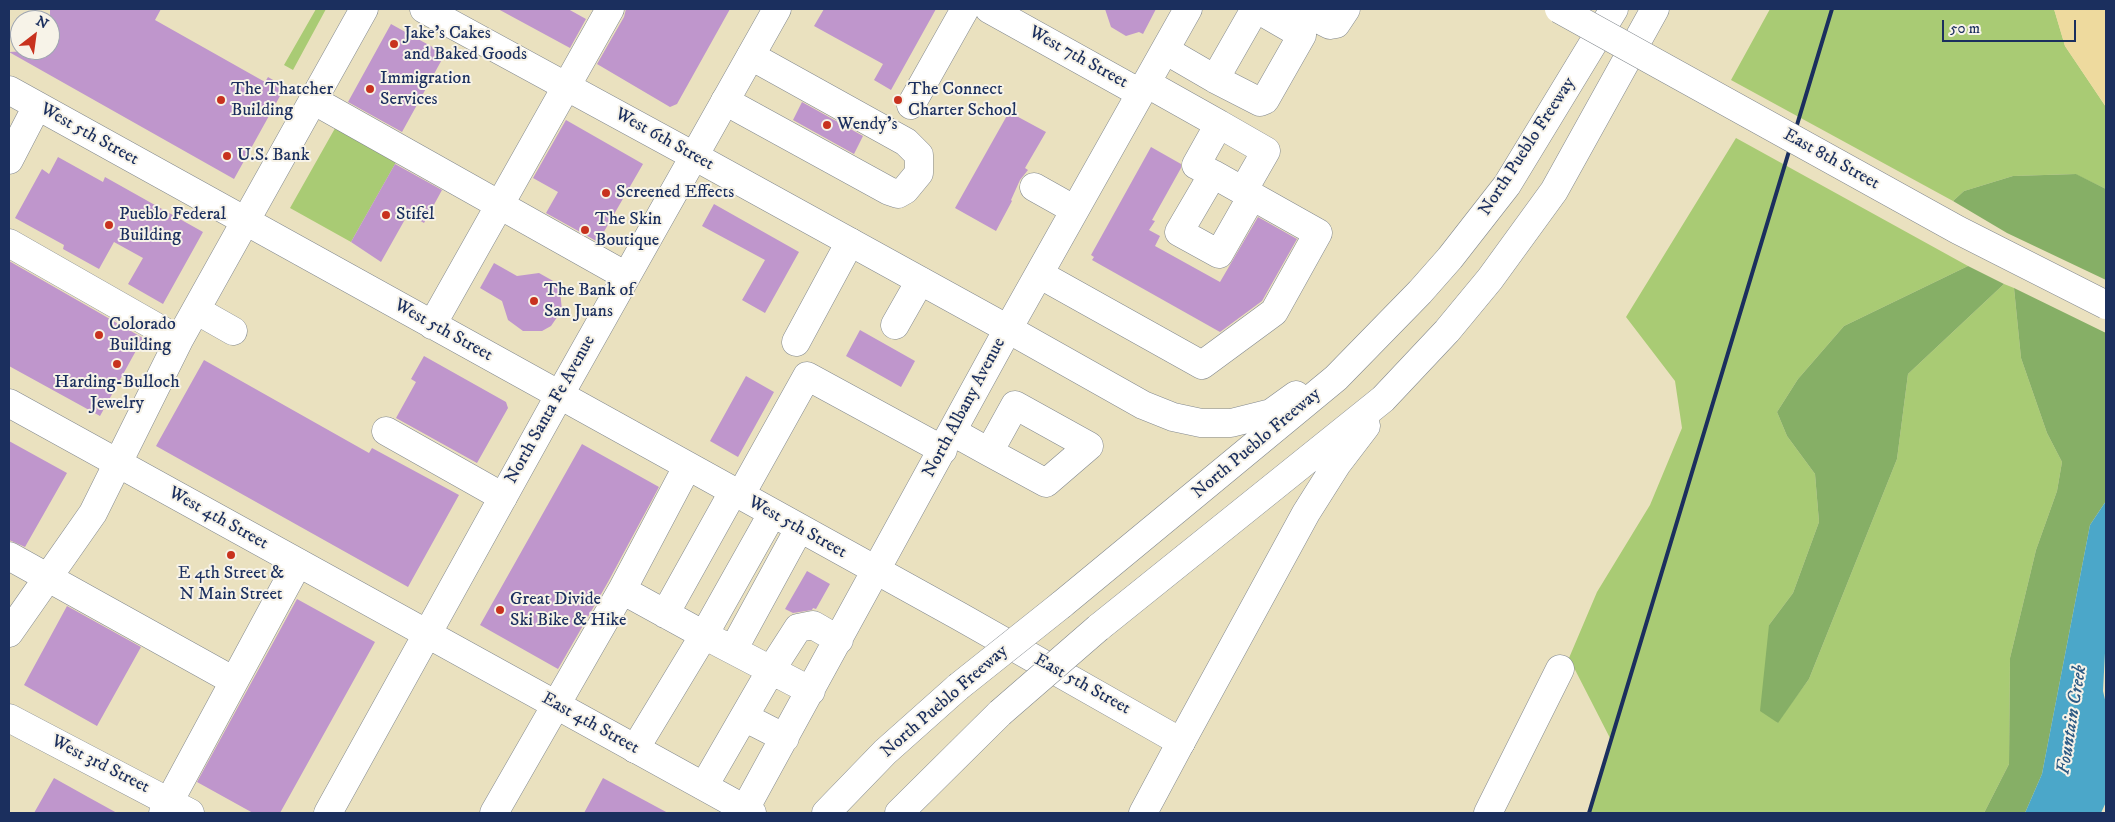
<!DOCTYPE html>
<html>
<head>
<meta charset="utf-8">
<style>
  body { margin:0 }
  #map { position:relative; width:2115px; height:822px; overflow:hidden; background:#eae1bf; font-family:"IM FELL DW Pica",serif }
  canvas { display:block }
  .frame { position:absolute; inset:0; border:10px solid #1b2f5e; pointer-events:none }
  .north { position:absolute; left:10px; top:10px; width:50px; height:50px; box-sizing:border-box; background:#f7f3e8; border:1px solid #9fa5b1; border-radius:50%; rotate:30deg; font-size:14px; font-weight:700; line-height:20px; text-align:center; color:#1b2f5e }
  .north::after { content:''; display:block; margin:auto; width:18px; height:22px; background:#c8321e; clip-path:polygon(50% 0,100% 100%,50% 72%,0 100%) }
  .scale { position:absolute; left:1942px; top:20px; width:134px; height:22px; box-sizing:border-box; border:2px solid #1b2f5e; border-top:0; padding-left:6px; font-size:15px; line-height:18px; white-space:nowrap; color:#1b2f5e; -webkit-text-stroke:4px #f7f3e8; paint-order:stroke }
</style>
</head>
<body>
<div id="map">
<canvas width="2115" height="822"></canvas>
<div class="frame"></div>
<div class="north">N</div>
<div class="scale">50 m</div>
</div>
<script>
const c = document.querySelector('canvas').getContext('2d');
c.lineJoin = 'round';
function paint(path, color) { c.fillStyle = color; c.fill(path, 'evenodd'); }
const shape = rows => new Path2D(rows.map(r => 'M' + r).join(''));
function trace(path, color, width, dash) { c.strokeStyle = color; c.lineWidth = width; c.lineCap = dash ? 'butt' : 'round'; c.setLineDash(dash || []); c.stroke(path); }
function write(font, color, halo, rows, align = 'center') {
  c.font = font + ' "IM FELL DW Pica",serif'; c.lineWidth = 4; c.setLineDash([]); c.textBaseline = 'middle'; c.strokeStyle = halo; c.fillStyle = color; for (const [text, x, y, turn = 0] of rows) {
    c.save(); c.translate(x, y); c.rotate((+turn || 0) * Math.PI / 180); c.textAlign = isNaN(turn) ? turn : align; if (halo) c.strokeText(text, 0, 0); c.fillText(text, 0, 0); c.restore();
  }
}
const green = shape([
  [316,9,326,9,293,70,284,65],
  [1770,9,2054,9,2065,46,2106,107,2106,189,2075,174,2013,176,1964,191,1953,201,1731,80],
  [338,123,399,157,351,242,290,208],
  [1736,138,1968,266,1844,326,1798,379,1777,412,1787,436,1815,474,1819,522,1793,593,1769,625,1777,723,1809,679,1897,459,1908,374,2004,284,2014,288,2021,358,2047,433,2062,462,2057,491,2036,550,2010,658,2009,764,1984,813,1589,813,1611,740,1569,658,1597,592,1650,505,1682,428,1675,381,1626,317]
]);
const forest = shape([
  [2076,174,2106,189,2106,280,2007,233,1953,201,1964,191,2013,176],
  [1968,266,2004,284,1908,374,1897,459,1809,679,1778,723,1760,711,1769,625,1793,593,1819,522,1815,474,1787,436,1777,412,1798,379,1844,326],
  [2014,288,2106,333,2106,501,2090,525,2042,774,2025,813,1984,813,2009,764,2010,658,2036,550,2057,491,2062,462,2047,433,2021,358]
]);
const sand = shape([
  [2054,9,2106,9,2106,107,2065,46]
]);
const water = shape([
  [2106,501,2106,634,2103,691,2106,704,2106,802,2101,813,2025,813,2042,774,2090,525]
]);
const building = shape([
  [50,9,161,9,155,20,265,82,268,77,285,87,234,179,9,52,50,50],
  [498,9,568,9,586,19,570,48],
  [626,9,730,9,677,104,670,107,597,64,624,17],
  [824,9,936,9,891,90,874,80,883,64,814,26],
  [1105,9,1156,9,1143,34,1139,32,1126,36,1111,27],
  [391,24,445,54,402,132,348,102],
  [802,102,863,136,854,154,793,120],
  [1009,112,1046,132,1025,168,1028,170,1020,180,1011,200,1012,201,996,231,955,208],
  [566,120,643,164,598,242,546,213,558,192,533,178],
  [1151,147,1181,164,1181,168,1152,220,1155,221,1149,230,1160,236,1155,246,1220,282,1258,217,1297,239,1262,301,1220,332,1092,260,1094,257,1091,255],
  [58,157,103,182,105,177,203,232,163,304,128,284,143,258,114,242,99,269,63,249,64,245,15,218,42,169,49,174],
  [395,164,442,190,424,223,408,214,381,262,351,242],
  [714,204,799,252,765,313,742,300,765,260,702,226],
  [9,261,143,338,100,416,9,366],
  [494,263,517,276,539,273,555,282,560,291,562,310,551,326,542,331,523,331,508,320,502,301,480,288],
  [860,330,915,361,901,387,846,356],
  [424,356,506,402,508,408,477,463,396,418,416,382,411,379],
  [204,360,369,453,372,448,459,495,408,587,156,446],
  [746,376,774,392,738,457,710,441],
  [9,441,67,473,25,547,9,540],
  [582,444,659,487,608,582,558,669,480,625],
  [807,571,830,584,816,609,813,608,812,610,793,613,785,609],
  [297,599,375,642,280,813,253,813,197,782],
  [67,606,141,647,97,726,24,685],
  [54,778,88,797,117,813,34,813],
  [603,778,668,813,584,813]
]);
const minor = shape([
  [424,9,694,156],
  [989,9,1140,93],
  [1255,9,1215,79,1260,102,1265,100,1302,35,1257,9],
  [1298,9,1330,25,1336,24,1346,9],
  [1165,50,1215,79],
  [1146,83,1219,124,1196,165,1213,174,1179,232,1219,254,1252,196],
  [9,90,959,616,1181,742],
  [313,100,626,276],
  [725,101,889,191,898,194,905,190,919,173,919,155,906,142,751,56],
  [911,105,965,9],
  [1219,124,1266,151,1243,191],
  [9,160,37,106],
  [1034,187,1075,210],
  [9,243,179,340],
  [1039,274,1202,365,1274,312,1318,233,1213,174],
  [196,310,233,331],
  [432,325,610,9],
  [895,325,920,281],
  [796,342,850,242],
  [386,431,503,497],
  [953,432,989,452,1046,483,1089,446,1015,405,989,452],
  [687,467,622,590,704,635,772,514],
  [740,496,807,376,943,450],
  [9,556,234,681],
  [665,614,733,492],
  [9,633,93,513,179,340,364,9],
  [733,650,799,529],
  [744,717,785,738],
  [9,718,190,813],
  [635,749,704,635,811,691],
  [704,786,771,670,798,628,813,625,839,640],
  [745,809,1008,329,1188,9],
  [163,813,298,563],
  [494,813,622,590],
  [1488,813,1560,669]
]);
const major = shape([
  [694,156,1008,329],
  [9,403,752,813],
  [328,813,559,396,777,9],
  [1143,813,1181,742]
]);
const highway = shape([
  [1008,329,1143,405,1173,417,1201,423,1231,423,1271,413,1296,395],
  [1061,605,1336,378,1420,292,1450,258,1507,185,1614,9],
  [1098,628,1383,399,1447,331,1490,279,1554,191,1655,9],
  [1181,742,1306,513,1337,464,1366,426],
  [826,813,885,752,958,687],
  [899,813,1000,713]
]);
const rail = shape([
  [1589,813,1832,9]
]);
const minorBridge = shape([
  [1559,9,1958,230,2106,305]
]);
const highwayBridge = shape([
  [958,687,1061,605],
  [1000,713,1098,628]
]);
const markers = [
  [394,44,5,"#c8321e"],
  [370,89,5,"#c8321e"],
  [221,100,5,"#c8321e"],
  [898,100,5,"#c8321e"],
  [827,125,5,"#c8321e"],
  [227,156,5,"#c8321e"],
  [606,193,5,"#c8321e"],
  [386,215,5,"#c8321e"],
  [109,225,5,"#c8321e"],
  [585,230,5,"#c8321e"],
  [534,301,5,"#c8321e"],
  [99,335,5,"#c8321e"],
  [117,364,5,"#c8321e"],
  [231,555,5,"#c8321e"],
  [500,610,5,"#c8321e"]
];
const poiNames = [
  ["Jake's Cakes",404,34],
  ["and Baked Goods",404,55],
  ["Immigration",380,79],
  ["Services",380,100],
  ["The Thatcher",231,90],
  ["Building",231,111],
  ["The Connect",908,90],
  ["Charter School",908,111],
  ["Wendy's",837,125],
  ["U.S. Bank",237,156],
  ["Screened Effects",616,193],
  ["Pueblo Federal",119,215],
  ["Building",119,236],
  ["Stifel",396,215],
  ["The Skin",595,220],
  ["Boutique",595,241],
  ["The Bank of",544,291],
  ["San Juans",544,312],
  ["Colorado",109,325],
  ["Building",109,346],
  ["Harding-Bulloch",117,383,"center"],
  ["Jewelry",117,404,"center"],
  ["E 4th Street &",231,574,"center"],
  ["N Main Street",231,595,"center"],
  ["Great Divide",510,600],
  ["Ski Bike & Hike",510,621]
];
const streetNames = [
  ["West 7th Street",1078,58,29],
  ["West 5th Street",89,135,29],
  ["West 6th Street",664,140,29],
  ["North Pueblo Freeway",1528,147,-57],
  ["East 8th Street",1831,160,29],
  ["West 5th Street",443,331,29],
  ["North Albany Avenue",965,408,-62],
  ["North Santa Fe Avenue",551,410,-61],
  ["North Pueblo Freeway",1257,444,-40],
  ["West 4th Street",218,519,29],
  ["West 5th Street",797,528,29],
  ["East 5th Street",1082,685,29],
  ["North Pueblo Freeway",945,702,-41],
  ["East 4th Street",590,724,29],
  ["West 3rd Street",100,765,27]
];
const waterNames = [
  ["Fountain Creek",2073,720,-81]
];
paint(green, '#a9cb74');
paint(forest, '#86af66');
paint(sand, '#eeda9e');
paint(water, '#4ba7c9');
paint(building, '#bf96cc');
trace(minor, '#82888e', 29);
trace(major, '#82888e', 29);
trace(highway, '#82888e', 29);
trace(minor, '#fff', 28);
trace(major, '#fff', 28);
trace(highway, '#fff', 28);
trace(rail, '#1b2f5e', 4);
trace(minorBridge, '#82888e', 29, []);
trace(highwayBridge, '#82888e', 29, []);
trace(minorBridge, '#fff', 28);
trace(highwayBridge, '#fff', 28);
for (const [x, y, r, color] of markers) { const dot = new Path2D(); dot.arc(x, y, r, 0, 2 * Math.PI); c.fillStyle = color; c.fill(dot); trace(dot, '#f7f3e8', 2); }
write('18px', '#1b2f5e', '#f7f3e8', poiNames, 'left');
write('18px', '#1b2f5e', '#f7f3e8', streetNames);
write('italic 19px', '#2c5983', '#f7f3e8', waterNames);
</script>
</body>
</html>
